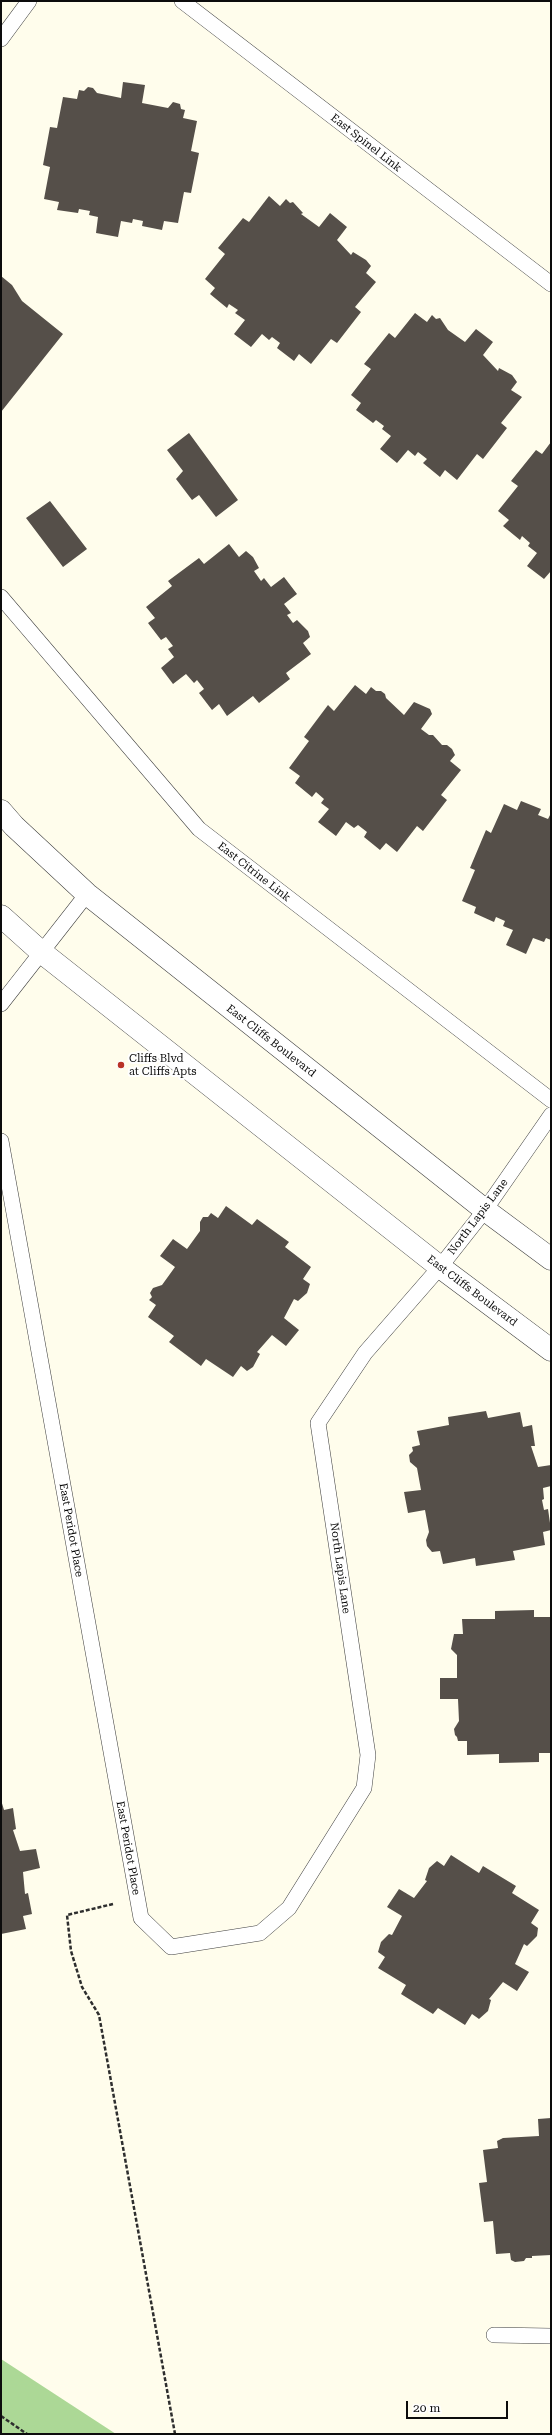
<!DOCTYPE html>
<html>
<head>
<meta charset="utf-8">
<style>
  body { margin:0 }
  #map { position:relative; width:552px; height:2435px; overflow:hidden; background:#fffdec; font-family:"Roboto Serif",serif }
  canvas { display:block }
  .frame { position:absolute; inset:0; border:2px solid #0c0c0c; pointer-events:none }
  .scale { position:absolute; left:406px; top:2401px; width:102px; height:18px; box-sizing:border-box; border:2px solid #0c0c0c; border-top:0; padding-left:5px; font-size:12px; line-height:14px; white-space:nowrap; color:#0c0c0c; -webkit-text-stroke:3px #fff; paint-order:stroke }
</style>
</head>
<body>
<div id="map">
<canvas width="552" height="2435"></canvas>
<div class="frame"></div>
<div class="scale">20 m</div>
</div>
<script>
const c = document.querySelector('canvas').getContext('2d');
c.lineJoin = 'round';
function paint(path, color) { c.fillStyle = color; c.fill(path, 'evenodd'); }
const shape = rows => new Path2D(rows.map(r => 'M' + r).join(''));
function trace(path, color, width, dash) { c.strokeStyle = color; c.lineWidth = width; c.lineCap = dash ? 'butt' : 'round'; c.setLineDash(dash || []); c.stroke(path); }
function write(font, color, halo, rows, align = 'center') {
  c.font = font + ' "Roboto Serif",serif'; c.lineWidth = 4; c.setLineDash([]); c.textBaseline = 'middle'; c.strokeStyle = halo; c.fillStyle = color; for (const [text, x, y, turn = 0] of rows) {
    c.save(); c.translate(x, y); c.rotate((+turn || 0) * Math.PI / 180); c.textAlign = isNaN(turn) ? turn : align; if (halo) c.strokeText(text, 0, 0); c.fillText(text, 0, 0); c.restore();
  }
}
const forest = shape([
  [1,2359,116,2434,1,2434]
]);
const building = shape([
  [123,82,145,85,142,103,168,108,173,102,180,104,181,109,185,110,183,118,197,121,191,151,199,153,191,193,184,192,178,223,164,221,162,230,142,226,143,221,133,219,132,223,121,221,118,237,96,233,98,217,89,215,90,211,79,209,78,213,57,210,59,202,44,199,50,167,43,165,50,127,57,128,63,97,77,99,79,90,84,91,88,87,93,88,97,93,121,98],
  [269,196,280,206,286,199,290,203,293,202,303,213,301,214,319,227,330,213,347,227,337,240,351,255,353,252,366,260,371,266,366,273,376,282,355,307,361,312,337,343,331,339,311,364,299,354,294,361,277,348,280,343,272,337,269,340,262,334,251,347,234,334,245,320,235,313,238,310,229,304,227,308,210,294,215,288,205,279,225,254,218,248,243,218,249,222],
  [1,276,12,285,22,301,63,334,1,412],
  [415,313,427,322,432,315,436,319,440,318,448,330,465,342,476,329,493,342,483,355,498,371,499,368,512,375,517,382,511,390,522,397,501,423,507,428,483,459,477,454,457,480,445,470,440,477,423,463,427,459,418,452,415,456,408,450,397,463,380,449,391,436,382,429,384,426,376,420,373,423,356,410,361,403,351,395,371,369,364,364,389,333,395,338],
  [189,433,238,500,216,517,199,495,192,500,176,479,183,471,167,450],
  [551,442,551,571,544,579,527,566,537,553,528,546,530,543,522,536,520,540,503,526,509,520,498,511,518,486,511,481,536,450,542,454],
  [50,501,87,549,63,567,26,518],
  [229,544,239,557,246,551,253,557,259,568,254,571,261,581,264,578,271,587,284,577,297,594,284,604,291,613,287,615,293,623,297,620,308,631,310,637,303,643,311,654,286,673,290,679,259,703,253,696,227,716,219,704,212,710,199,693,204,689,197,680,194,683,186,674,173,684,161,668,174,657,168,649,173,646,166,637,161,640,148,623,155,618,146,607,172,586,168,581,199,558,204,564],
  [355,685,366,694,371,687,376,691,381,691,385,694,386,698,404,715,414,702,430,709,432,714,421,729,429,735,433,735,442,745,447,745,452,749,455,755,450,761,461,770,441,795,447,800,423,831,417,826,397,852,386,843,380,850,364,837,367,832,358,825,354,828,346,822,336,836,318,822,329,809,321,803,324,799,316,792,312,797,295,783,300,776,289,768,309,741,304,737,328,705,334,711],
  [521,801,541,809,538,815,548,819,551,813,551,940,546,938,544,942,533,938,526,954,506,945,513,930,503,926,505,921,496,917,494,922,474,913,476,907,462,901,475,870,470,868,486,830,491,833,504,804,517,810],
  [226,1206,252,1225,257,1219,289,1242,285,1247,311,1267,303,1279,310,1284,307,1293,298,1301,294,1299,284,1318,299,1330,286,1346,272,1335,257,1352,260,1354,253,1367,247,1371,241,1366,233,1377,206,1359,201,1366,169,1342,174,1336,148,1317,156,1305,149,1300,152,1297,150,1293,153,1288,162,1285,175,1267,160,1256,173,1239,187,1249,200,1231,200,1222,203,1217,208,1217,211,1213,218,1218],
  [486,1411,488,1418,520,1412,523,1427,532,1425,535,1446,531,1446,538,1467,551,1465,551,1486,543,1488,544,1499,542,1500,544,1510,548,1509,551,1530,543,1532,545,1545,513,1551,515,1560,476,1566,475,1558,443,1564,440,1551,432,1552,427,1546,426,1540,429,1532,425,1510,408,1513,404,1492,421,1490,417,1468,410,1462,409,1455,413,1451,412,1447,420,1445,417,1431,449,1425,448,1417],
  [534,1610,534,1617,551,1617,551,1753,539,1753,539,1762,499,1763,499,1754,467,1755,467,1741,458,1741,457,1737,455,1735,454,1729,459,1721,458,1699,440,1699,440,1678,457,1678,457,1655,451,1649,454,1634,463,1634,462,1619,495,1619,495,1611],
  [1,1800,4,1810,13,1808,16,1829,13,1830,20,1851,36,1849,40,1868,23,1872,25,1894,28,1893,32,1914,23,1916,26,1929,1,1934],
  [451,1855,479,1873,483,1866,516,1886,512,1893,539,1910,531,1923,538,1928,537,1936,527,1946,524,1944,515,1964,529,1972,517,1991,503,1982,489,1999,491,2000,488,2011,479,2019,472,2014,465,2025,438,2008,433,2014,401,1994,406,1985,378,1968,385,1957,378,1952,381,1942,389,1934,392,1935,402,1916,387,1907,399,1889,414,1898,427,1881,425,1880,429,1868,437,1861,444,1866],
  [551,2118,551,2255,532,2256,532,2258,526,2258,524,2261,515,2262,511,2260,510,2253,496,2254,493,2221,484,2222,479,2183,487,2182,483,2150,498,2148,497,2141,503,2138,539,2136,538,2119]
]);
const path = shape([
  [113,1904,67,1915,71,1951,82,1987,99,2015,175,2434],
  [1,2416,27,2434]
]);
const service = shape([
  [182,1,551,284],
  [1,39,29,1],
  [1,597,199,829,551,1100],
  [1,1004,87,894],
  [1,1141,141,1918,171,1947,260,1933,289,1908,364,1788,368,1755,318,1423,365,1353,440,1267,485,1210,551,1115],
  [494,2335,551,2336]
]);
const tertiary = shape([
  [1,811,14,826,87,894,485,1210,551,1259],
  [1,916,40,951,440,1267,551,1350]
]);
const markers = [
  [121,1065,4,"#b93227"]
];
const streetNames = [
  ["East Spinel Link",366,143,38],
  ["East Citrine Link",254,872,38],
  ["East Cliffs Boulevard",271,1041,38],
  ["North Lapis Lane",478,1217,-53],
  ["East Cliffs Boulevard",472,1291,37],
  ["East Peridot Place",71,1530,80],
  ["North Lapis Lane",340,1568,82],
  ["East Peridot Place",128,1848,80]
];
const poiNames = [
  ["Cliffs Blvd",129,1059],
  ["at Cliffs Apts",129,1072]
];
paint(forest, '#acd896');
paint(building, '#554f49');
trace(service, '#3f3f3f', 16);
trace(tertiary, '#3f3f3f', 23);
trace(path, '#2e2e2e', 2.5, [4, 2]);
trace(service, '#fff', 15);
trace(tertiary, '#fff', 22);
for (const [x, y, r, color] of markers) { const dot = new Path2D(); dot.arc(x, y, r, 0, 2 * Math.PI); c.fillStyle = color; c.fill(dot); trace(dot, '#fff', 1.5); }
write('11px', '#0c0c0c', '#fff', streetNames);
write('11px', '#0c0c0c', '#fff', poiNames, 'left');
</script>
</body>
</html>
